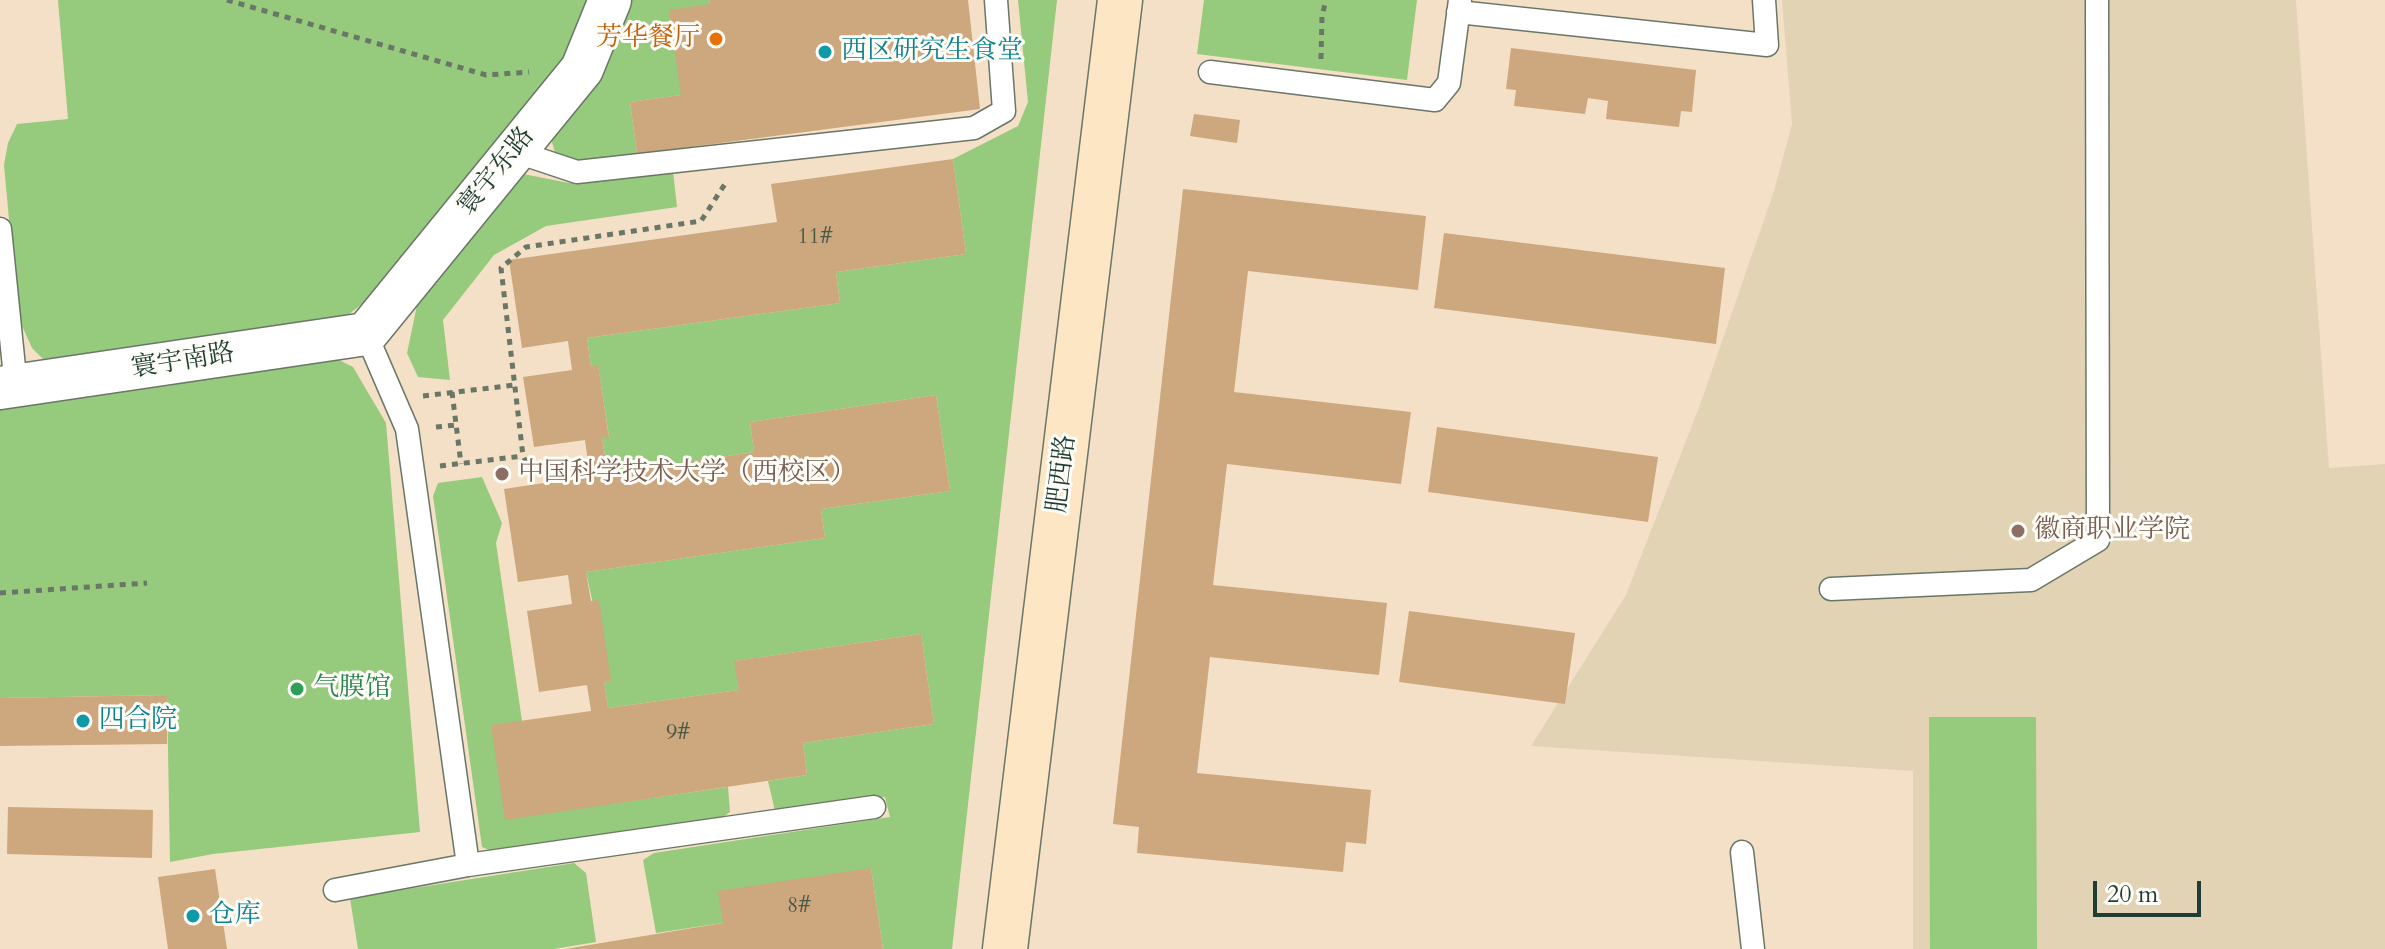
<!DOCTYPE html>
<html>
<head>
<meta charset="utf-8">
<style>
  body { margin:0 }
  #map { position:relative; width:2385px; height:949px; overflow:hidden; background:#f4e0c6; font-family:Cardo,serif }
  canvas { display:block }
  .scale { position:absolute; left:2093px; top:881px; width:108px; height:36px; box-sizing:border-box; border:4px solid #1f3d34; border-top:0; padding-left:10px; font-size:24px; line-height:28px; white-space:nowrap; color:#1f3d34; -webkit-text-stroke:6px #fdfcf7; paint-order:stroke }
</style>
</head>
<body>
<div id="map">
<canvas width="2385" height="949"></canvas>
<div class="scale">20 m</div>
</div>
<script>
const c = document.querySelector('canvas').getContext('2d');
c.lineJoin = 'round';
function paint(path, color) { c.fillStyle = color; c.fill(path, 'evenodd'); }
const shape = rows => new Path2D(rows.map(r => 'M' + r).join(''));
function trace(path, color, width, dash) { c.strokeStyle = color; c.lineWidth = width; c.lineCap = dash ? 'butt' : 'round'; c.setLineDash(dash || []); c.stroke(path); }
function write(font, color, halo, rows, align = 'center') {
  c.font = font + ' Cardo,"Noto Serif SC",serif'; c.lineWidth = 6; c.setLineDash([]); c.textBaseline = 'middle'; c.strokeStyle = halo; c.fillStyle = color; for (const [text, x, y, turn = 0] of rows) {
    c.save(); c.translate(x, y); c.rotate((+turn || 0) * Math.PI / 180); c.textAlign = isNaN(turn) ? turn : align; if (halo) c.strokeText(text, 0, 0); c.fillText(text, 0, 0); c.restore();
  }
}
const built = shape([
  [1782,0,2296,0,2329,468,2385,464,2385,949,1913,949,1913,771,1531,746,1626,595,1700,405,1774,191,1792,124]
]);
const green = shape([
  [58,0,596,0,571,60,374,294,343,319,47,363,32,348,18,317,4,165,8,143,17,124,68,119],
  [626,0,709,0,710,4,681,95,630,102,637,154,572,162,556,156,550,135],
  [1018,0,1057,0,952,949,883,949,871,868,723,923,656,933,643,860,654,853,890,817,885,797,775,811,768,781,807,775,803,743,934,724,921,634,735,661,739,690,608,708,604,681,610,681,586,572,825,538,821,509,950,491,936,395,750,422,754,452,608,474,602,438,609,436,598,366,591,367,587,338,840,303,836,272,966,254,953,159,1018,126,1028,102],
  [1204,0,1417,0,1407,80,1197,54],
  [673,171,677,207,546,226,494,255,443,320,450,380,418,377,407,353,420,291,513,172,569,183],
  [331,356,353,367,386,423,420,832,213,854,170,862,167,695,0,698,0,401],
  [482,477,502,523,496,543,522,721,505,819,728,787,730,812,719,820,501,855,482,847,433,496,438,483],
  [1929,717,2036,717,2037,949,1930,949],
  [574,863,586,873,596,942,554,949,358,949,350,898]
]);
const building = shape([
  [709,0,968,0,980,109,637,154,630,102,681,95,669,10,710,4],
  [1511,48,1696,70,1692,112,1681,111,1679,127,1606,119,1608,101,1588,98,1585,114,1514,106,1516,90,1506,89],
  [1194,114,1240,120,1237,143,1190,136],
  [953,159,966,254,836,272,840,303,587,338,591,367,598,365,609,437,602,438,608,474,754,452,750,422,936,395,950,491,821,509,825,538,586,572,591,601,599,600,611,681,604,681,608,708,739,690,734,661,921,634,934,724,803,743,807,775,505,820,491,725,591,711,587,685,539,692,527,611,572,604,568,575,518,582,504,489,590,476,585,440,534,447,523,377,572,370,568,341,522,348,509,260,777,222,771,184],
  [1183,189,1426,216,1418,290,1248,271,1234,392,1411,412,1401,484,1227,464,1213,585,1387,603,1379,675,1210,657,1197,773,1371,790,1366,844,1346,842,1343,872,1137,853,1139,827,1113,824],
  [1444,233,1725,268,1716,344,1434,308],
  [1437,427,1658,457,1648,522,1428,492],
  [1409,611,1575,633,1565,704,1399,682],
  [167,695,167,744,0,746,0,698],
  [8,807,153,810,152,858,7,854],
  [871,868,883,949,565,949,723,923,718,891],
  [215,869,227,949,168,949,158,877]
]);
const path = shape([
  [227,0,486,75,529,72],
  [1321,59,1322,16,1326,0],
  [452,392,461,464],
  [423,396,515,385],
  [436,427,456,425],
  [440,466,523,456],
  [532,474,523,456,501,268,526,247,701,221,725,184],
  [0,593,147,583]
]);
const service = shape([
  [1458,12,1767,45,1764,0],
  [1210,72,1435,100,1449,83,1460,0],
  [514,151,577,172,974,128,1004,111,996,0],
  [0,229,16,387],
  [366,334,407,429,468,865],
  [1831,589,2031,580,2098,540,2097,0],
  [1742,852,1753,949],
  [335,890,468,865,874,807]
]);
const minor = shape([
  [0,388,366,334,582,69,610,0]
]);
const secondary = shape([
  [1005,949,1120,0]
]);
const markers = [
  [716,39,8,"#e8710a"],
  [825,52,8,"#0f9aa8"],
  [502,474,8,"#8d6e63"],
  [2018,531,8,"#8d6e63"],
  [297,689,8,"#2e9e5b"],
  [83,721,8,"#0f9aa8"],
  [193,916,8,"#0f9aa8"]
];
const numberNames = [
  ["11#",815,238],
  ["9#",678,734],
  ["8#",799,907]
];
const foodNames = [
  ["芳华餐厅",700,39]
];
const cultureNames = [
  ["西区研究生食堂",841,52],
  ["四合院",99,721],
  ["仓库",209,916]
];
const streetNames = [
  ["寰宇东路",497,172,-51],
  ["寰宇南路",183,362,-9],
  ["肥西路",1063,474,-83]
];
const educationNames = [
  ["中国科学技术大学（西校区）",518,474],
  ["徽商职业学院",2034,531]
];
const leisureNames = [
  ["气膜馆",313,689]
];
paint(built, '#e2d3b5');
paint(green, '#96ca7c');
paint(building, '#cda77d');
trace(service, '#6a7667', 25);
trace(minor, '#6a7667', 45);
trace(secondary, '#6a7667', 47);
trace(path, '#6a7667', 5, [6, 6]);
trace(service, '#fff', 22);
trace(minor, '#fff', 42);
trace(secondary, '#fce6c4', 44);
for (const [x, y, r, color] of markers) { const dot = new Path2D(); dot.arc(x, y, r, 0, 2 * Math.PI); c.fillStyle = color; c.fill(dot); trace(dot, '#fdfcf7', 3); }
write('22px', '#4a5846', null, numberNames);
write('26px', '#c56008', '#fdfcf7', foodNames, 'right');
write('26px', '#0d838f', '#fdfcf7', cultureNames, 'left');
write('26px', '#1f3d34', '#fdfcf7', streetNames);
write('26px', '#785e54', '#fdfcf7', educationNames, 'left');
write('26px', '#27864d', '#fdfcf7', leisureNames, 'left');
</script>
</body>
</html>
